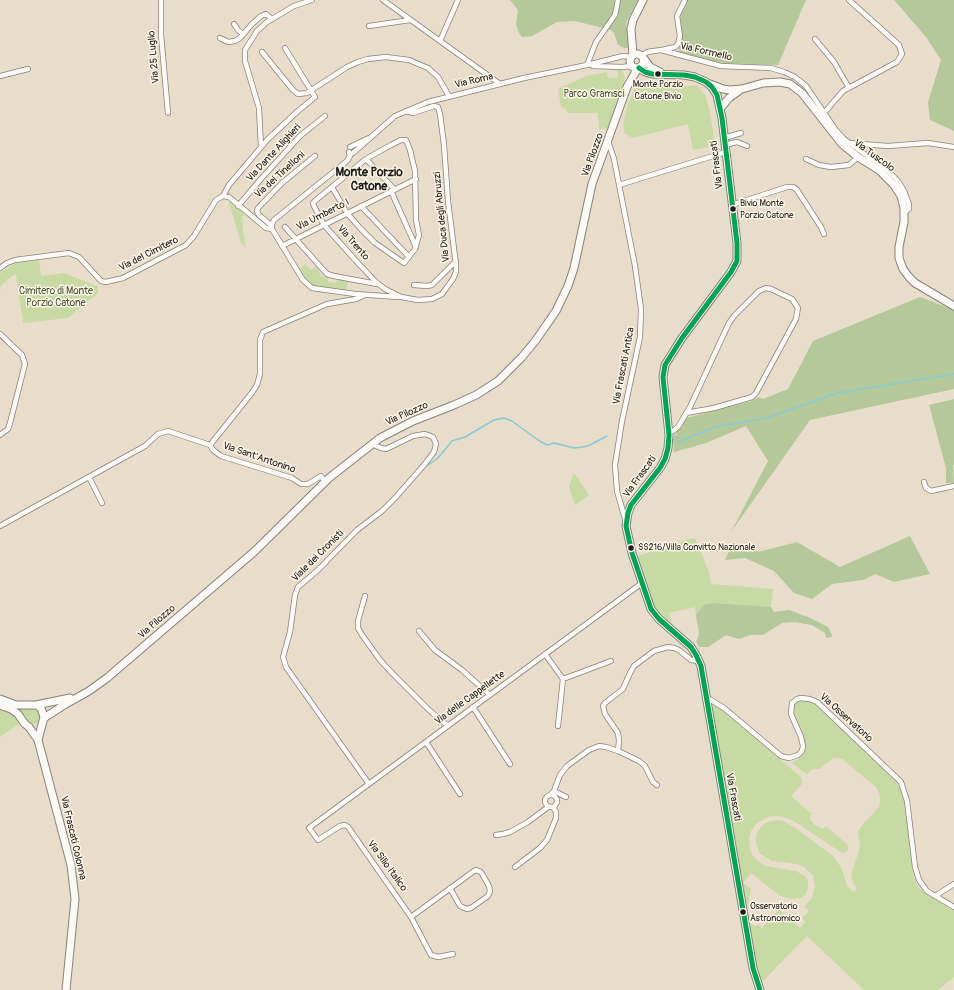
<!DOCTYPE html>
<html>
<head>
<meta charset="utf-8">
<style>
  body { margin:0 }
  canvas { display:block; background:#e8dccb }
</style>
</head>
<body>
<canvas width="954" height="990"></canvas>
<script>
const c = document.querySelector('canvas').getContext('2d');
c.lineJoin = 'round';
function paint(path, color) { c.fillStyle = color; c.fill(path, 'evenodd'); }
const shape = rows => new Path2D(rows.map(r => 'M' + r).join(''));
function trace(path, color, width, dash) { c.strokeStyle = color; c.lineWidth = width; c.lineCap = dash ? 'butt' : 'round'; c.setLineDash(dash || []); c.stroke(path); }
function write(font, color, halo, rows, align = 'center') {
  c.font = font + ' Pangolin,sans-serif'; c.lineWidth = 3; c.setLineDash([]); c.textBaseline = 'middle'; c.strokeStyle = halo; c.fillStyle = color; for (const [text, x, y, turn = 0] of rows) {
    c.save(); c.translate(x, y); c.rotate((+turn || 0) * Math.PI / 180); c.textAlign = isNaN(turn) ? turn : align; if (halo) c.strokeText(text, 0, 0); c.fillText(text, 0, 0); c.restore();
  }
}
const green = shape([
  [617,70,622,70,625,77,619,101,610,128,599,129,598,113,569,113,561,106,558,89,586,76,607,72,608,78,618,77],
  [658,84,678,87,697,85,705,95,710,112,715,146,693,150,688,124,633,138,625,134,623,123,628,105,635,87,644,85],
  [229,202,244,213,244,215,242,216,243,231,246,248,241,243],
  [39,260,41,276,64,273,97,286,98,293,68,318,23,323,16,274,8,279,1,286,0,292,0,273,15,263],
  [305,264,311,270,316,266,321,276,328,277,328,282,336,283,337,279,348,281,346,292,313,287,298,270],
  [575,474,589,495,575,505,569,487,573,475],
  [695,538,709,572,711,584,773,589,771,607,714,603,705,604,696,615,695,607,669,613,672,624,657,611,651,600,636,557,685,540],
  [800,700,812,701,814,703,892,777,898,784,902,792,905,802,913,873,915,881,919,888,926,894,954,911,954,977,938,990,864,990,807,936,759,985,747,926,749,924,757,926,758,925,762,928,779,909,800,928,805,922,802,918,809,911,804,907,812,898,815,887,813,875,804,867,797,864,772,861,760,854,756,843,756,835,760,828,765,823,776,820,783,821,794,827,833,856,842,869,847,886,854,892,857,889,853,883,851,875,860,847,858,832,863,824,879,807,880,803,880,796,877,788,842,759,836,758,832,759,819,769,813,769,807,774,804,772,803,772,792,763,801,757,806,748,805,741,792,714,793,705],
  [711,706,717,706,802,778,802,784,791,796,812,814,809,818,815,825,823,829,826,826,848,845,848,850,845,852,842,853,794,821,784,817,776,816,767,817,756,824,751,831,749,839,750,848,753,856,759,862,766,866,796,871,805,876,808,881,808,888,806,894,801,898,794,899,780,896,751,873,743,883,751,889,747,909],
  [0,708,16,716,20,723,0,737],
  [35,708,38,710,41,719,38,723,33,724,28,723,17,709]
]);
const forest = shape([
  [510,0,613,0,618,1,619,0,638,0,626,22,629,46,628,48,624,48,618,45,614,33,611,30,575,21,557,22,532,36,522,37,519,33,516,24,518,10],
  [688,0,806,0,778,65,726,63,714,61,679,52,680,17],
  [894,0,954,0,954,131,930,120,928,102,941,60,926,37],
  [920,297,954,310,954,389,810,420,731,532,768,461,746,426,706,443,674,452,673,438,686,418,752,401,758,397,763,399,788,389,813,341],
  [954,399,954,464,953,465,954,483,946,483,946,468,929,405],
  [910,536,930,574,894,582,875,574,863,580,832,584,812,599,794,593,774,571,745,558,725,560,733,542,758,552,797,542,840,567],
  [714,603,771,607,774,612,789,610,808,617,828,627,832,635,832,637,826,638,825,633,812,625,795,622,782,623,763,635,750,635,739,639,726,635,708,647,699,647,696,641,698,638,699,632,696,615,705,604]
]);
const stream = shape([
  [678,442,715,427,766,418,838,393,954,374],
  [428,465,438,458,452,441,465,437,494,420,504,418,512,421,538,440,547,445,554,443,574,448,583,447,590,445,607,436]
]);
const street = shape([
  [161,0,161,35,168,113],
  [383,0,500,84],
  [234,24,238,30,243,34],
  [369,26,410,20],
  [220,38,228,42,235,41,240,38,252,24,261,16,266,14,272,19],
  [815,39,834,62,849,88],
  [440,41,458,0],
  [662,50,675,47,678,44,680,36,677,16,685,0],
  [262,52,293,90,298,94,307,93,347,67,358,62,368,59,386,57,409,60,428,68,438,77,449,96],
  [642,56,647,52,661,50,721,66,771,68,784,72,795,77,806,86,835,129,844,139,888,171,898,181,904,191,909,204,909,209,904,213],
  [587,65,596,42,615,15,618,0],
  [593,66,622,67,631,66],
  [0,76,28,69],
  [824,113,843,91,897,62,902,54,899,45,849,0],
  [724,138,741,133],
  [608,141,614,159,635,266,641,309,640,337,622,421,615,465,617,491,626,522],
  [848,143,888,146,928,143,954,147],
  [725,145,737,142,747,146],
  [261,147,259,108,245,61,245,50,257,31,267,22,294,6,312,0],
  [350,147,369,138],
  [353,153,395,116,428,102,524,78,587,65,623,56,631,57],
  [366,159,394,189],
  [806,159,819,165,831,167,849,165,858,157],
  [619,185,726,152],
  [332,187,347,213,359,227,375,243,404,263,415,249,419,235,416,220,415,171,410,150,406,140,401,140,391,145,366,159,316,200,313,203,314,206,324,225,357,262,376,282,385,289,401,297,418,300,432,299,442,294,453,279,456,272,456,265,448,201,444,145,440,114,438,107,434,106,413,113,406,111],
  [391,191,416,247],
  [223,196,229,185,268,139,298,111,315,97,285,48],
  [223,196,229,197,266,228,272,229],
  [732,205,787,187,793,187,797,190,821,227,824,234],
  [238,206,260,180,300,136,325,116],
  [361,206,409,257],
  [272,226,259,215,257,211,258,208,282,183,315,156],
  [285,227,327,274,334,276,377,284],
  [272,229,303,280,312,288,355,294,398,297],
  [272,229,272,224,274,220,347,161,350,156,349,152],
  [282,246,416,179],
  [0,268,7,263,15,260,69,253,79,257,101,281,106,282,123,278,186,245,194,236,216,200,223,196],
  [414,285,427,286,432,285,456,261],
  [0,334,22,355,25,364,10,423,8,429,0,435],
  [669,433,673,431,678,427,690,407,729,323,734,316,759,291,766,288,771,289,792,299,798,308,796,319,756,393,752,397,714,408,686,413],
  [89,477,102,503],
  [325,481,321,476,308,484,301,484,292,478,221,456,213,450,210,445,251,394,257,385,260,374,260,340,263,332,327,304,356,299,365,295],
  [924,482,926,488,931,491,954,486],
  [0,526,145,446,158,434,168,431,210,445],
  [365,596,358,621,358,628,362,635,380,660,393,674,429,710,448,726],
  [419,631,435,650,462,670,490,695],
  [545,654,563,679,558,726],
  [563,679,611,661],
  [706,697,724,708,781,756,789,758,798,755,802,751,803,746,801,737,791,714,792,703,797,699,801,698,810,699,817,702,901,782,907,801,915,867,919,880,927,891,954,907],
  [473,707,510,764],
  [426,742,460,794],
  [618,751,619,741,618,733,605,714,603,706,605,703,623,689,630,673,634,666,654,651,668,647,674,648,679,650,691,660,699,661],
  [369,784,286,667,283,657,290,632,295,595,298,587,318,570,357,530,382,511,395,498,424,465,434,452,436,444,433,437,425,434,413,436,386,449,381,448,372,444],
  [554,791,566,797],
  [551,794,554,791,560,775,567,766,589,750,599,746,606,747,618,751,639,761,645,766,653,782,657,785],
  '545 801a6 6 0 1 1 12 0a6 6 0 1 1-12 0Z',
  [496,835,503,834,510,832,528,822,548,807],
  [515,867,540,848,547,840,556,818,556,812,553,807],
  [450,888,460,906,467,909,471,908,488,896,490,891,489,886,481,872,476,870,474,871,411,917,348,827,345,825,340,826,318,840,309,828,642,583],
  [935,896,954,884],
  [411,917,431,955,438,957,453,954]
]);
const secondary = shape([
  [710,84,723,89,730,90,742,89,763,83,780,82,790,84,802,93,842,144,858,157,879,170,894,185,901,196,904,208,904,222,899,247,899,258,903,269,909,277,915,283,954,306],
  [720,109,729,98,740,90],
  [0,699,16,705,36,705,41,708,44,717,38,740],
  [0,705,11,709,18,714,25,724,29,727,38,740,71,865,75,899,66,990],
  [36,705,70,698],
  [44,718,64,705,89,691,107,678,255,551,329,478,380,438,413,421,454,405,476,395,498,381,522,357,536,340,556,311,568,286,574,268,592,184,627,87,638,68]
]);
const primary = shape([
  [633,55,631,29,633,20,643,0],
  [643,58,644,63,639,68,635,68,631,66,630,61,631,57,635,54,638,54,642,56,650,67,660,72],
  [639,68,645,72,652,74,684,75,695,77,706,82,712,87,717,95,722,118,737,243,737,261,731,272,682,338,665,365,663,377,669,435,668,448,665,459,660,468,631,505,628,513,626,526,632,553,651,609,659,619,691,647,696,655,701,666,753,968,760,990]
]);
const bus1 = shape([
  [639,68,645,72,652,74,684,75,695,77,706,82,712,87,717,95,722,118,737,243,737,261,731,272,682,338,665,365,663,377,669,435,668,448,665,459,660,468,631,505,628,513,626,526,632,553,651,609,659,619,691,647,696,655,701,666,753,968,760,990]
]);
const markers = [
  [658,74,3.5,"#1c1c1c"],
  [733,209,3.5,"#1c1c1c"],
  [631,548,3.5,"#1c1c1c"],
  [743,912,3.5,"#1c1c1c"]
];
const busNames = [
  ["Monte Porzio",658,85,"center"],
  ["Catone Bivio",658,97,"center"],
  ["Bivio Monte",740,204],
  ["Porzio Catone",740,216],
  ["SS216/Villa Convitto Nazionale",638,548],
  ["Osservatorio",750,907],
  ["Astronomico",750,919]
];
const streetNames = [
  ["Via Formello",706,52,13],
  ["Via 25 Luglio",154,57,-95],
  ["Via Roma",474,81,-13],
  ["Via Dante Alighieri",274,153,-47],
  ["Via Pilozzo",593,155,-70],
  ["Via Tuscolo",874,156,36],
  ["Via Frascati",717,165,-97],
  ["Via dei Tinelloni",280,175,-42],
  ["Via Umberto I",323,215,-27],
  ["Via Duca degli Abruzzi",442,217,-96],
  ["Via Trento",353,243,49],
  ["Via del Cimitero",149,254,-27],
  ["Via Frascati Antica",624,366,-79],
  ["Via Pilozzo",407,414,-24],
  ["Via Sant'Antonino",259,458,19],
  ["Via Frascati",640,477,-54],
  ["Viale dei Cronisti",318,556,-45],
  ["Via Pilozzo",157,622,-41],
  ["Via delle Cappellette",470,698,-36],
  ["Via Osservatorio",846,718,42],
  ["Via Frascati",733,797,80],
  ["Via Frascati Colonna",73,838,77],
  ["Via Silio Italico",387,866,54]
];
const parkNames = [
  ["Parco Gramsci",594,94],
  ["Cimitero di Monte",56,291],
  ["Porzio Catone",56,303]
];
const quarterNames = [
  ["Monte Porzio",369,173],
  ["Catone",369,187]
];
paint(green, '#c7daa4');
paint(forest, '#b4c89a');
trace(stream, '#85cad4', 1.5);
trace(street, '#88827a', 6);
trace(secondary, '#88827a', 9);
trace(primary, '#88827a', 9);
trace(street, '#fcfaf7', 4.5);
trace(secondary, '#fcfaf7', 7);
trace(primary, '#fcfaf7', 7);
trace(bus1, '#00a651', 5);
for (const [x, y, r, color] of markers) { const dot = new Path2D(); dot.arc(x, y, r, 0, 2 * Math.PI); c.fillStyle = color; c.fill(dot); trace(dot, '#fcf5e5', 1.5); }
write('9px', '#1c1c1c', '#fcf5e5', busNames, 'left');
write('10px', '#1c1c1c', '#fcf5e5', streetNames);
write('10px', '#47543b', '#fcf5e5', parkNames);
write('bold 12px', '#1c1c1c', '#fcf5e5', quarterNames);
</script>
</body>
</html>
